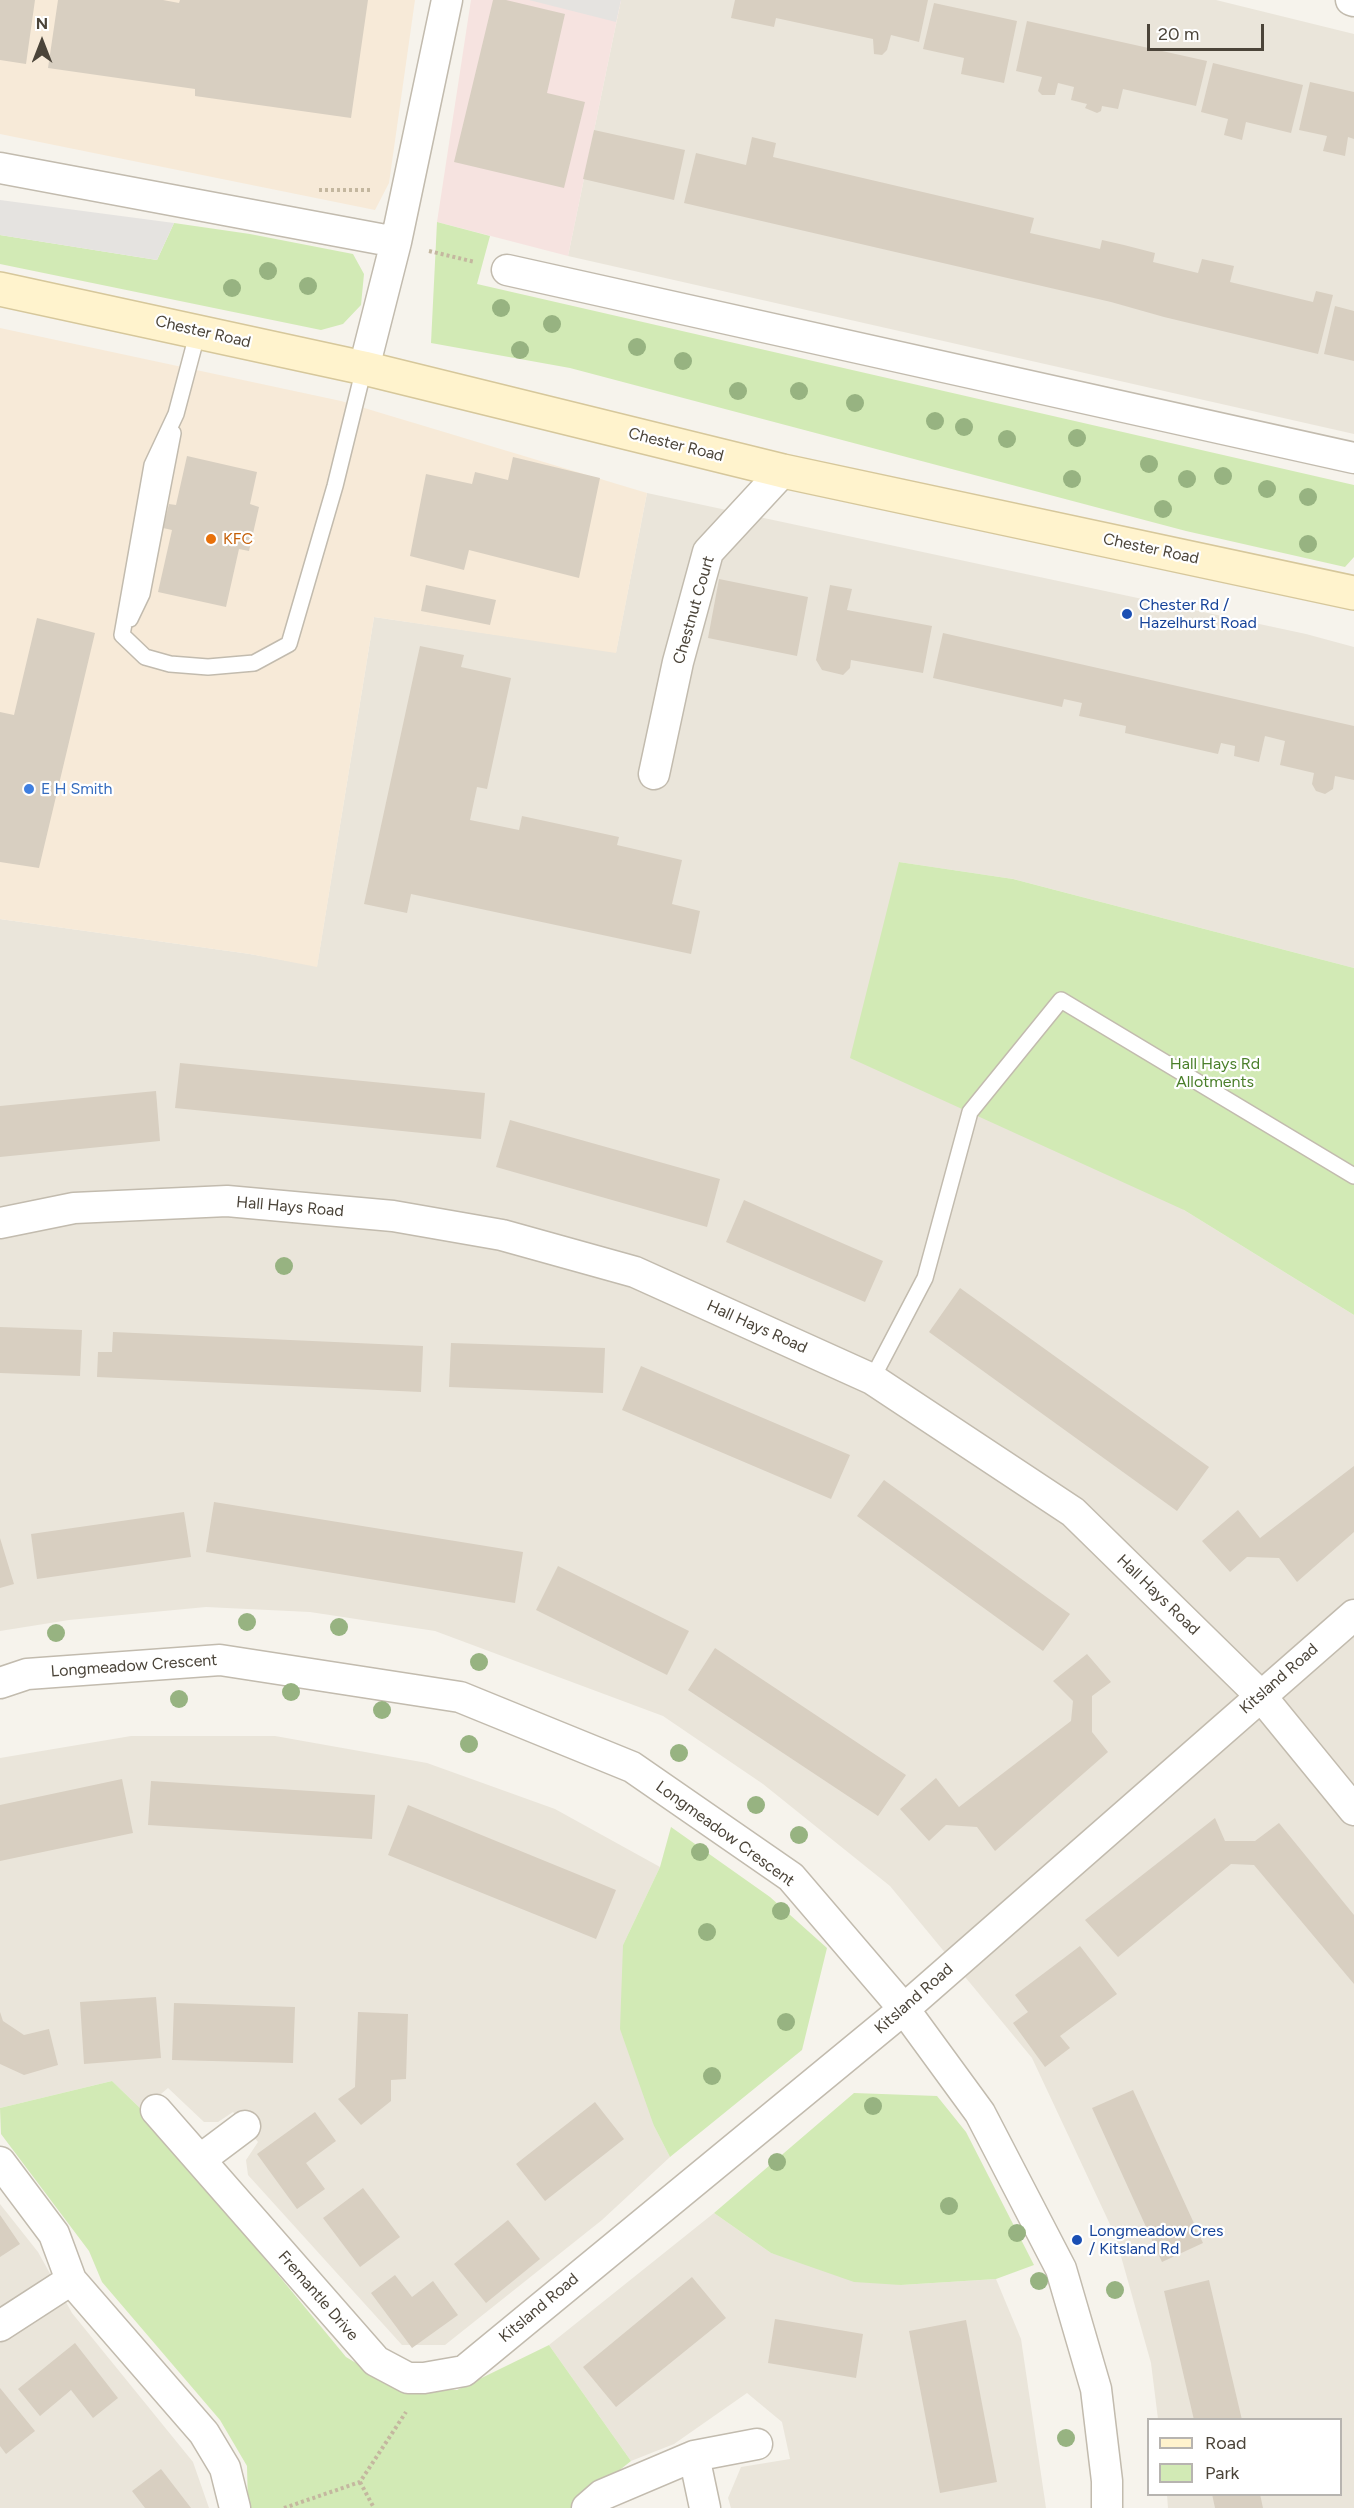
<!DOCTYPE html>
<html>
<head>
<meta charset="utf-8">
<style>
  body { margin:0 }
  #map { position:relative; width:1354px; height:2508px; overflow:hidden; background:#f6f3ec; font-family:Figtree,sans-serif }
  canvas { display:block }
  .legend { position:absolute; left:1147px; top:2418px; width:195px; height:78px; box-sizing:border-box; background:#fff; border:2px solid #b7b4b0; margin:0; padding:8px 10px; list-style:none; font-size:18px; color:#4b4439 }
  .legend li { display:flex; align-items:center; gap:12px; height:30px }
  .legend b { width:30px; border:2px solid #b7b4b0 }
  .north { position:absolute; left:12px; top:12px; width:60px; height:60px; -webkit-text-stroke:4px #fff; paint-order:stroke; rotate:0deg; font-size:16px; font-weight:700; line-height:24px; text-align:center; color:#4b4439 }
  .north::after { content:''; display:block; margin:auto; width:21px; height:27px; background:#4b4439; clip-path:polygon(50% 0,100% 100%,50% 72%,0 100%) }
  .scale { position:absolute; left:1147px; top:24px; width:117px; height:27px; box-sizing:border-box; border:3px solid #4b4439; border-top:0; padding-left:8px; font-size:18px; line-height:21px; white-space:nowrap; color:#4b4439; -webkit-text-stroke:4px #fff; paint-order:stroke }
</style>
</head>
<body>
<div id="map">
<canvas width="1354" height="2508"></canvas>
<ul class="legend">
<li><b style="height:8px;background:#fff3cd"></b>Road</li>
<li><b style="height:16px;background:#d2eab5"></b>Park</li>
</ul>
<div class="north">N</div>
<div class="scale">20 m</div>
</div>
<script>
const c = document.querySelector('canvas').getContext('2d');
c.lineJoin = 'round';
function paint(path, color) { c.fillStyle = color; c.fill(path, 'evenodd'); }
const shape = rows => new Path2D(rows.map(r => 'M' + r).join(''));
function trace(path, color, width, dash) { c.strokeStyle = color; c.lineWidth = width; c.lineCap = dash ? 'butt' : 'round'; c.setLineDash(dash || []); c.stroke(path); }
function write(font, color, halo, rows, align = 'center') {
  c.font = font + ' Figtree,sans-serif'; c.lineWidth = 4.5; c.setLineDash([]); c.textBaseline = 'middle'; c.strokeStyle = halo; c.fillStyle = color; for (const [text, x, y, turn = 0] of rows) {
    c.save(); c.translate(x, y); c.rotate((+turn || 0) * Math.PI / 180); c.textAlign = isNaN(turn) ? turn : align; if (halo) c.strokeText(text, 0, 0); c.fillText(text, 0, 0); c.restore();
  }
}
const residential = shape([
  [621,0,1216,0,1354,34,1354,434,568,256],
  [647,493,1306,634,1354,647,1354,968,1013,879,899,862,1184,1210,1354,1315,1354,2508,1168,2508,1167,2495,1340,2494,1340,2420,1158,2419,1151,2363,1115,2235,1032,2058,890,1886,763,1784,663,1716,435,1631,310,1612,206,1607,69,1620,0,1631,0,919,250,954,317,966,374,617,616,652],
  [131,1736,275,1736,427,1763,555,1809,660,1867,623,1945,654,2126,670,2157,602,2220,445,2345,402,2345,248,2175,246,2160,258,2142,233,2112,218,2122,204,2122,168,2088,142,2110,112,2081,0,2108,0,1758],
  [0,2204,38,2252,72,2313,193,2462,209,2508,0,2508],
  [714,2213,771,2253,901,2285,996,2279,1021,2339,1046,2508,731,2508,728,2498,741,2467,790,2459,782,2422,747,2393,674,2444,631,2461,549,2345]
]);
const commercial = shape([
  [0,0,415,0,389,183,375,210,0,134],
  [0,328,341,401,647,493,616,653,374,617,317,967,250,954,0,919]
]);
const medical = shape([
  [471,0,621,0,568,256,437,222]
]);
const green = shape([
  [437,222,490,236,477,284,1354,485,1354,557,1345,567,1186,531,570,368,431,343],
  [174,223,250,234,353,254,364,274,361,305,343,324,321,330,0,264,0,235,157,260],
  [899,862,1013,879,1354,968,1354,1315,1184,1210,850,1058],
  [671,1827,770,1897,827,1948,802,2050,670,2157,654,2126,620,2029,623,1945,660,1867],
  [112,2081,142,2110,346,2357,393,2385,457,2390,549,2345,631,2461,572,2508,248,2508,247,2466,220,2420,102,2282,89,2251,1,2134,0,2108],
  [854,2093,937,2096,966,2132,1034,2265,996,2279,901,2285,854,2282,771,2253,714,2213]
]);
const parking = shape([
  [529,0,621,0,616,22],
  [0,200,174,223,157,260,0,235]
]);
const building = shape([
  [0,0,35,0,26,64,0,60],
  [58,0,163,0,179,3,180,0,368,0,351,118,195,96,195,89,48,68],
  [493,0,506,0,565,14,547,93,585,102,564,188,454,162],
  [735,0,928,0,919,42,891,35,887,50,882,55,874,54,873,39,776,18,774,27,731,18],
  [934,3,1017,21,1004,83,961,74,964,58,923,49],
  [1027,21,1207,61,1196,106,1123,89,1118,109,1102,106,1101,111,1097,113,1085,108,1087,104,1071,100,1074,87,1058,83,1055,95,1042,95,1038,91,1042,77,1016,71],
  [1213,63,1303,85,1291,133,1246,122,1242,140,1224,135,1228,119,1201,112],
  [1310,82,1354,92,1354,139,1348,137,1345,156,1323,151,1327,136,1299,130],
  [594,130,685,150,674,200,583,179],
  [752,137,776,143,773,157,1034,218,1030,233,1100,249,1102,240,1124,245,1155,253,1153,262,1198,273,1202,259,1234,266,1230,282,1313,302,1316,291,1333,295,1318,354,1164,317,1111,302,684,203,696,153,746,165],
  [1335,306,1354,311,1354,361,1324,354],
  [187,456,257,472,250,504,259,507,249,551,239,549,226,607,158,592,172,530,163,528,169,504,176,505],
  [513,457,600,478,579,578,469,550,464,570,410,556,426,474,472,484,475,472,508,480],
  [719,579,808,597,797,656,708,638],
  [426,585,496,600,490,625,421,611],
  [830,585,852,589,847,610,932,626,923,673,851,660,850,668,843,675,822,670,816,660],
  [37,618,95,633,39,868,0,862,0,712,14,715],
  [943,633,1354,726,1354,780,1335,776,1333,789,1325,794,1316,791,1312,784,1314,773,1280,765,1285,741,1265,736,1259,762,1234,756,1235,746,1221,743,1218,754,1125,733,1126,726,1079,716,1082,703,1064,699,1062,707,933,678],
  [420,646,464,655,461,667,511,678,487,789,477,787,470,820,519,830,522,816,619,837,617,845,682,860,672,904,700,911,691,954,411,894,407,913,364,904],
  [180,1063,485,1093,481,1139,175,1108],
  [156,1091,160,1141,0,1157,0,1106],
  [510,1120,720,1179,707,1227,496,1167],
  [744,1200,883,1261,865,1302,726,1242],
  [960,1288,1209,1467,1177,1511,929,1332],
  [0,1327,82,1330,80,1376,0,1373],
  [113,1332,423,1346,421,1392,97,1377,98,1352,112,1352],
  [451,1343,605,1348,603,1393,449,1387],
  [641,1366,850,1455,831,1499,622,1410],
  [1354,1466,1354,1532,1297,1582,1279,1558,1247,1557,1230,1572,1202,1541,1238,1510,1260,1538],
  [884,1480,1070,1614,1043,1651,857,1516],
  [214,1502,523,1552,515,1603,206,1552],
  [184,1512,191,1557,37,1579,31,1534],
  [0,1538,14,1584,0,1588],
  [558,1566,689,1631,667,1675,536,1610],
  [715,1648,906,1775,878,1816,688,1690],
  [1087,1654,1111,1682,1092,1696,1092,1732,1108,1752,995,1851,977,1827,946,1825,929,1841,900,1809,936,1778,959,1807,1071,1721,1073,1701,1053,1681],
  [122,1779,133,1833,0,1861,0,1805],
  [151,1781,375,1795,372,1839,148,1825],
  [408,1805,616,1890,596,1939,388,1855],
  [1215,1818,1225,1841,1255,1841,1279,1823,1354,1915,1354,1984,1254,1865,1231,1864,1118,1957,1085,1920],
  [1080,1946,1117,1994,1060,2036,1070,2048,1045,2067,1013,2023,1028,2012,1015,1995],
  [156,1997,161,2058,84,2064,80,2002],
  [174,2003,295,2007,293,2063,172,2060],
  [0,2012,3,2021,24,2035,49,2029,58,2065,24,2075,0,2064],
  [358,2012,408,2014,406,2079,391,2080,391,2101,361,2125,338,2099,355,2087],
  [1133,2090,1203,2243,1162,2262,1092,2108],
  [595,2102,624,2139,545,2201,516,2164],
  [315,2112,336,2141,306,2163,325,2189,297,2209,257,2154],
  [363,2188,400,2237,360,2267,323,2218],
  [0,2215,20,2244,0,2257],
  [508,2220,540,2259,486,2303,454,2264],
  [395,2275,412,2297,433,2281,458,2315,412,2348,371,2293],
  [692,2277,726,2318,616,2407,583,2367],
  [1209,2280,1242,2420,1194,2420,1164,2291],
  [775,2319,863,2334,856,2378,768,2363],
  [966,2320,997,2482,940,2493,909,2331],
  [75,2343,118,2398,93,2418,71,2390,40,2416,18,2389],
  [0,2388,35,2431,6,2454,0,2446],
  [161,2469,191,2508,145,2508,132,2491],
  [1212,2494,1260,2494,1263,2508,1215,2508]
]);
const path = shape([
  [319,190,371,190],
  [429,251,475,262],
  [360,2482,374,2508],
  [284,2508,360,2482,406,2412]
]);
const lane = shape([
  [198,331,176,414,152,465,122,635,145,657,170,664,208,667,254,663,289,644,335,486,364,368],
  [130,619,142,594,173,433],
  [872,1379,925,1278,970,1112,1061,1000,1354,1176]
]);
const street = shape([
  [1351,0,1354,1],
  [0,168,396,242],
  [507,270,1354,458],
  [364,368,396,242,447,0],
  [654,774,678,662,708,552,783,471],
  [0,1223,74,1208,227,1201,393,1216,502,1235,635,1272,872,1379,1073,1512,1260,1695,1354,1810],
  [0,1683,27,1674,220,1660,460,1697,632,1767,791,1877,904,2009,980,2113,1061,2269,1096,2389,1107,2481,1107,2508],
  [156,2110,376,2361,408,2378,424,2378,464,2371,904,2009,1354,1615],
  [201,2159,245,2126],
  [0,2162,54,2234,71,2280,204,2433,225,2468,235,2508],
  [0,2326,71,2280],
  [694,2456,705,2508],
  [587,2508,602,2495,694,2456,757,2444]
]);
const secondary = shape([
  [0,289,364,368,783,471,1354,593]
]);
const trees = [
  [268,271],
  [308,286],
  [232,288],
  [501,308],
  [552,324],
  [637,347],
  [520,350],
  [683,361],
  [738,391],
  [799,391],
  [855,403],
  [935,421],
  [964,427],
  [1077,438],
  [1007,439],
  [1149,464],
  [1223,476],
  [1072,479],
  [1187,479],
  [1267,489],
  [1308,497],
  [1163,509],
  [1308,544],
  [284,1266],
  [247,1622],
  [339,1627],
  [56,1633],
  [479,1662],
  [291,1692],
  [179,1699],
  [382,1710],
  [469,1744],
  [679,1753],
  [756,1805],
  [799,1835],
  [700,1852],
  [781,1911],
  [707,1932],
  [786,2022],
  [712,2076],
  [873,2106],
  [777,2162],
  [949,2206],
  [1017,2233],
  [1039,2281],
  [1115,2290],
  [1066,2438]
];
const markers = [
  [211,539,6,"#e8710a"],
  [1127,614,6,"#1a4fb4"],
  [29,789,6,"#3f7fe0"],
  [1077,2240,6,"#1a4fb4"]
];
const streetNames = [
  ["Chester Road",203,332,13],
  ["Chester Road",676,445,14],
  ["Chester Road",1151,549,12],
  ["Chestnut Court",694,610,-74],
  ["Hall Hays Road",290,1207,5],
  ["Hall Hays Road",757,1327,24],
  ["Hall Hays Road",1158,1595,44],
  ["Longmeadow Crescent",134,1666,-4],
  ["Kitsland Road",1279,1679,-41],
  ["Longmeadow Crescent",725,1834,36],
  ["Kitsland Road",914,1999,-41],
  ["Fremantle Drive",318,2296,49],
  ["Kitsland Road",539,2308,-40]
];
const foodNames = [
  ["KFC",223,539]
];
const transitNames = [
  ["Chester Rd /",1139,605],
  ["Hazelhurst Road",1139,623],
  ["Longmeadow Cres",1089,2231],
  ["/ Kitsland Rd",1089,2249]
];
const shopNames = [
  ["E H Smith",41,789]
];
const parkNames = [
  ["Hall Hays Rd",1215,1064],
  ["Allotments",1215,1082]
];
paint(residential, '#eae5da');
paint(commercial, '#f7ead8');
paint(medical, '#f6e3e0');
paint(green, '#d2eab5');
paint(parking, '#e5e3e0');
paint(building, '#d8cfc1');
trace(lane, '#c2bbae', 18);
trace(street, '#c2bbae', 33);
trace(secondary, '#d6c79b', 36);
trace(path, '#c4b79f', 4, [3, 3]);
trace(lane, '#fff', 15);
trace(street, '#fff', 30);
trace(secondary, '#fff3cd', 33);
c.fillStyle = '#97b381';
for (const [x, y] of trees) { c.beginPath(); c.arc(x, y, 9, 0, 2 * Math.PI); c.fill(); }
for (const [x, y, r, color] of markers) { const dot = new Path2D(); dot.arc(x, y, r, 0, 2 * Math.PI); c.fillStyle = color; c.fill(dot); trace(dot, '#fff', 2); }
write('16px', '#4b4439', '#fff', streetNames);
write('16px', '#c56008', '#fff', foodNames, 'left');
write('16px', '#164399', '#fff', transitNames, 'left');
write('16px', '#366cbe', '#fff', shopNames, 'left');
write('16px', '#4a7f2a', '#fff', parkNames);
</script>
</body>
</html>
